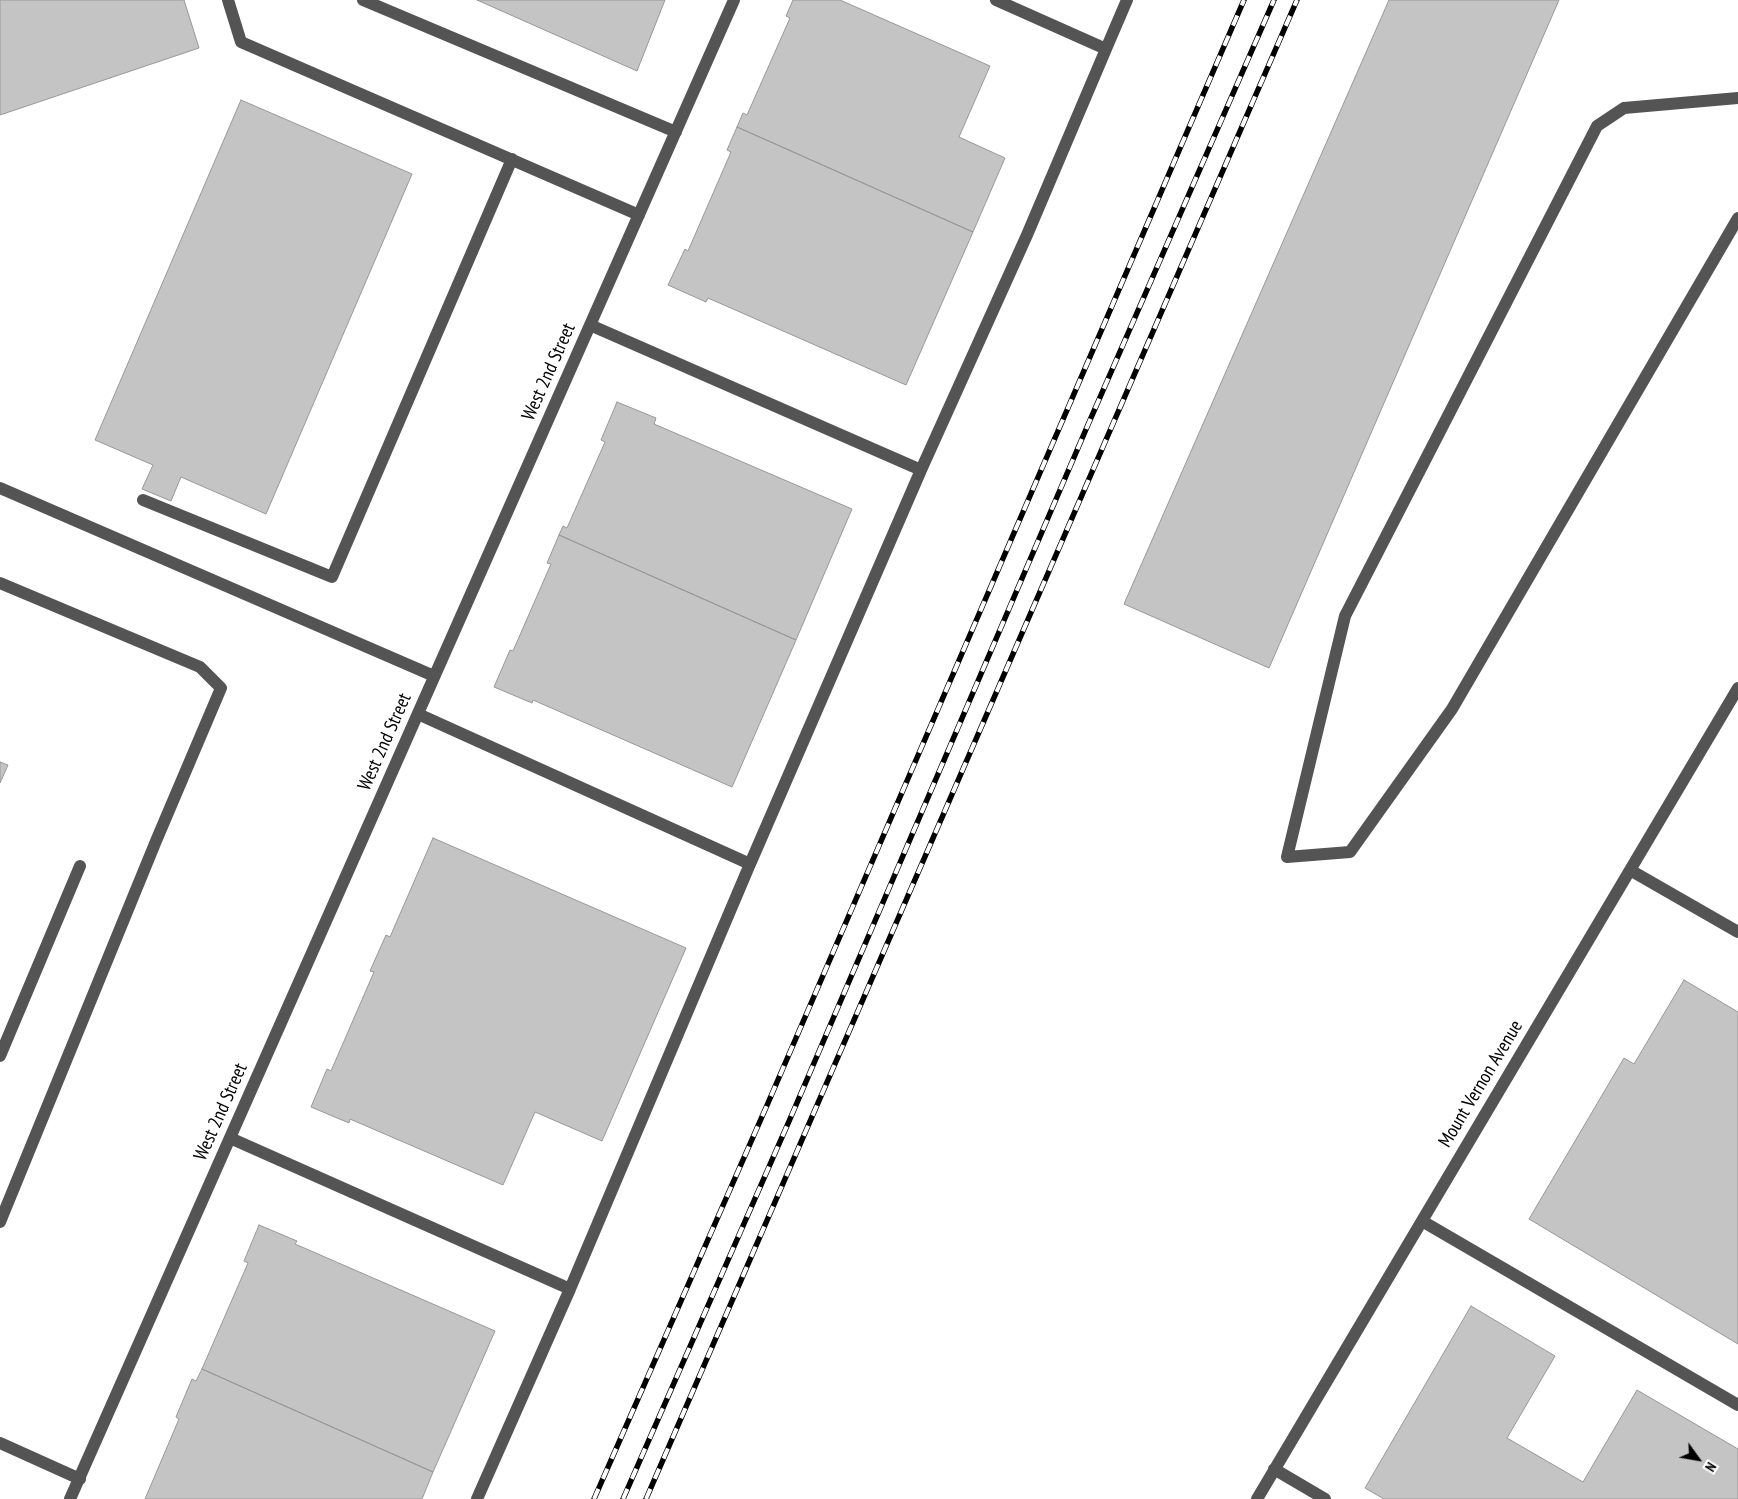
<!DOCTYPE html>
<html>
<head>
<meta charset="utf-8">
<style>
  body { margin:0 }
  #map { position:relative; width:1738px; height:1499px; overflow:hidden; background:#fff; font-family:"PT Sans Narrow",sans-serif }
  canvas { display:block }
  .north { position:absolute; left:1673px; top:1434px; width:50px; height:50px; -webkit-text-stroke:4px #fff; paint-order:stroke; rotate:122deg; font-size:14px; font-weight:700; line-height:20px; text-align:center; color:#000 }
  .north::after { content:''; display:block; margin:auto; width:18px; height:22px; background:#000; clip-path:polygon(50% 0,100% 100%,50% 72%,0 100%) }
</style>
</head>
<body>
<div id="map">
<canvas width="1738" height="1499"></canvas>
<div class="north">N</div>
</div>
<script>
const c = document.querySelector('canvas').getContext('2d');
c.lineJoin = 'round';
function paint(path, color) { c.fillStyle = color; c.fill(path, 'evenodd'); }
const shape = rows => new Path2D(rows.map(r => 'M' + r).join(''));
function trace(path, color, width, dash) { c.strokeStyle = color; c.lineWidth = width; c.lineCap = dash ? 'butt' : 'round'; c.setLineDash(dash || []); c.stroke(path); }
function write(font, color, halo, rows, align = 'center') {
  c.font = font + ' "PT Sans Narrow",sans-serif'; c.lineWidth = 4.5; c.setLineDash([]); c.textBaseline = 'middle'; c.strokeStyle = halo; c.fillStyle = color; for (const [text, x, y, turn = 0] of rows) {
    c.save(); c.translate(x, y); c.rotate((+turn || 0) * Math.PI / 180); c.textAlign = isNaN(turn) ? turn : align; if (halo) c.strokeText(text, 0, 0); c.fillText(text, 0, 0); c.restore();
  }
}
const building = shape([
  [0,0,184,0,199,48,0,115,0,0],
  [477,0,665,0,637,71,477,0],
  [793,0,840,0,990,66,959,137,1005,158,973,232,737,127,743,113,747,115,790,18,786,16,793,0],
  [1389,0,1559,0,1269,668,1124,604,1389,0],
  [241,100,412,174,266,514,181,477,171,501,142,489,153,465,95,440,241,100],
  [737,127,973,232,906,385,708,298,706,302,668,285,685,249,688,251,731,152,727,150,737,127],
  [617,402,656,418,654,424,852,509,796,640,559,535,563,526,567,528,605,442,601,440,617,402],
  [559,535,796,640,732,787,533,700,532,703,494,687,510,650,513,651,551,564,547,563,559,535],
  [0,762,8,765,0,783,0,762],
  [433,838,686,948,602,1141,535,1112,503,1185,350,1119,349,1123,311,1107,327,1069,331,1071,374,972,370,971,386,935,390,937,433,838],
  [1684,980,1738,1012,1738,1344,1529,1219,1624,1058,1634,1064,1684,980],
  [259,1225,297,1241,295,1244,495,1331,433,1472,202,1369,248,1263,244,1261,259,1225],
  [1471,1306,1555,1356,1507,1438,1583,1482,1637,1390,1738,1449,1738,1499,1384,1499,1365,1488,1471,1306],
  [202,1369,433,1472,422,1499,145,1499,179,1419,176,1417,192,1379,196,1381,202,1369]
]);
const minor = shape([
  [228,0,241,42,639,215],
  [363,0,676,132],
  [1106,49,1127,0],
  [1738,98,1624,108,1597,126,1345,616,1287,857,1350,852,1452,709,1738,218],
  [590,325,921,470,750,864],
  [921,470,1027,235,1106,49,996,0],
  [0,488,434,676],
  [143,500,332,577,512,159],
  [0,583,200,667,221,688,156,841,0,1222],
  [418,714,750,864,570,1289],
  [1630,870,1738,932],
  [0,1056,80,866],
  [230,1138,570,1289,477,1499],
  [1422,1221,1738,1405],
  [0,1443,80,1479],
  [1274,1469,1325,1499],
  [70,1499,734,0],
  [1257,1499,1738,688]
]);
const rail = shape([
  [594,1499,768,1103,1244,0],
  [623,1499,790,1119,1087,427,1274,0],
  [646,1499,1297,0]
]);
const streetNames = [
  ["West 2nd Street",549,372,-66],
  ["West 2nd Street",385,742,-66],
  ["Mount Vernon Avenue",1481,1084,-59],
  ["West 2nd Street",221,1112,-66]
];
paint(building, '#c4c4c4');
trace(building, '#989898', 1);
trace(minor, '#545454', 12);
trace(rail, '#000', 5.5);
trace(rail, '#fff', 4, [11]);
write('19px', '#000', '#fff', streetNames);
</script>
</body>
</html>
